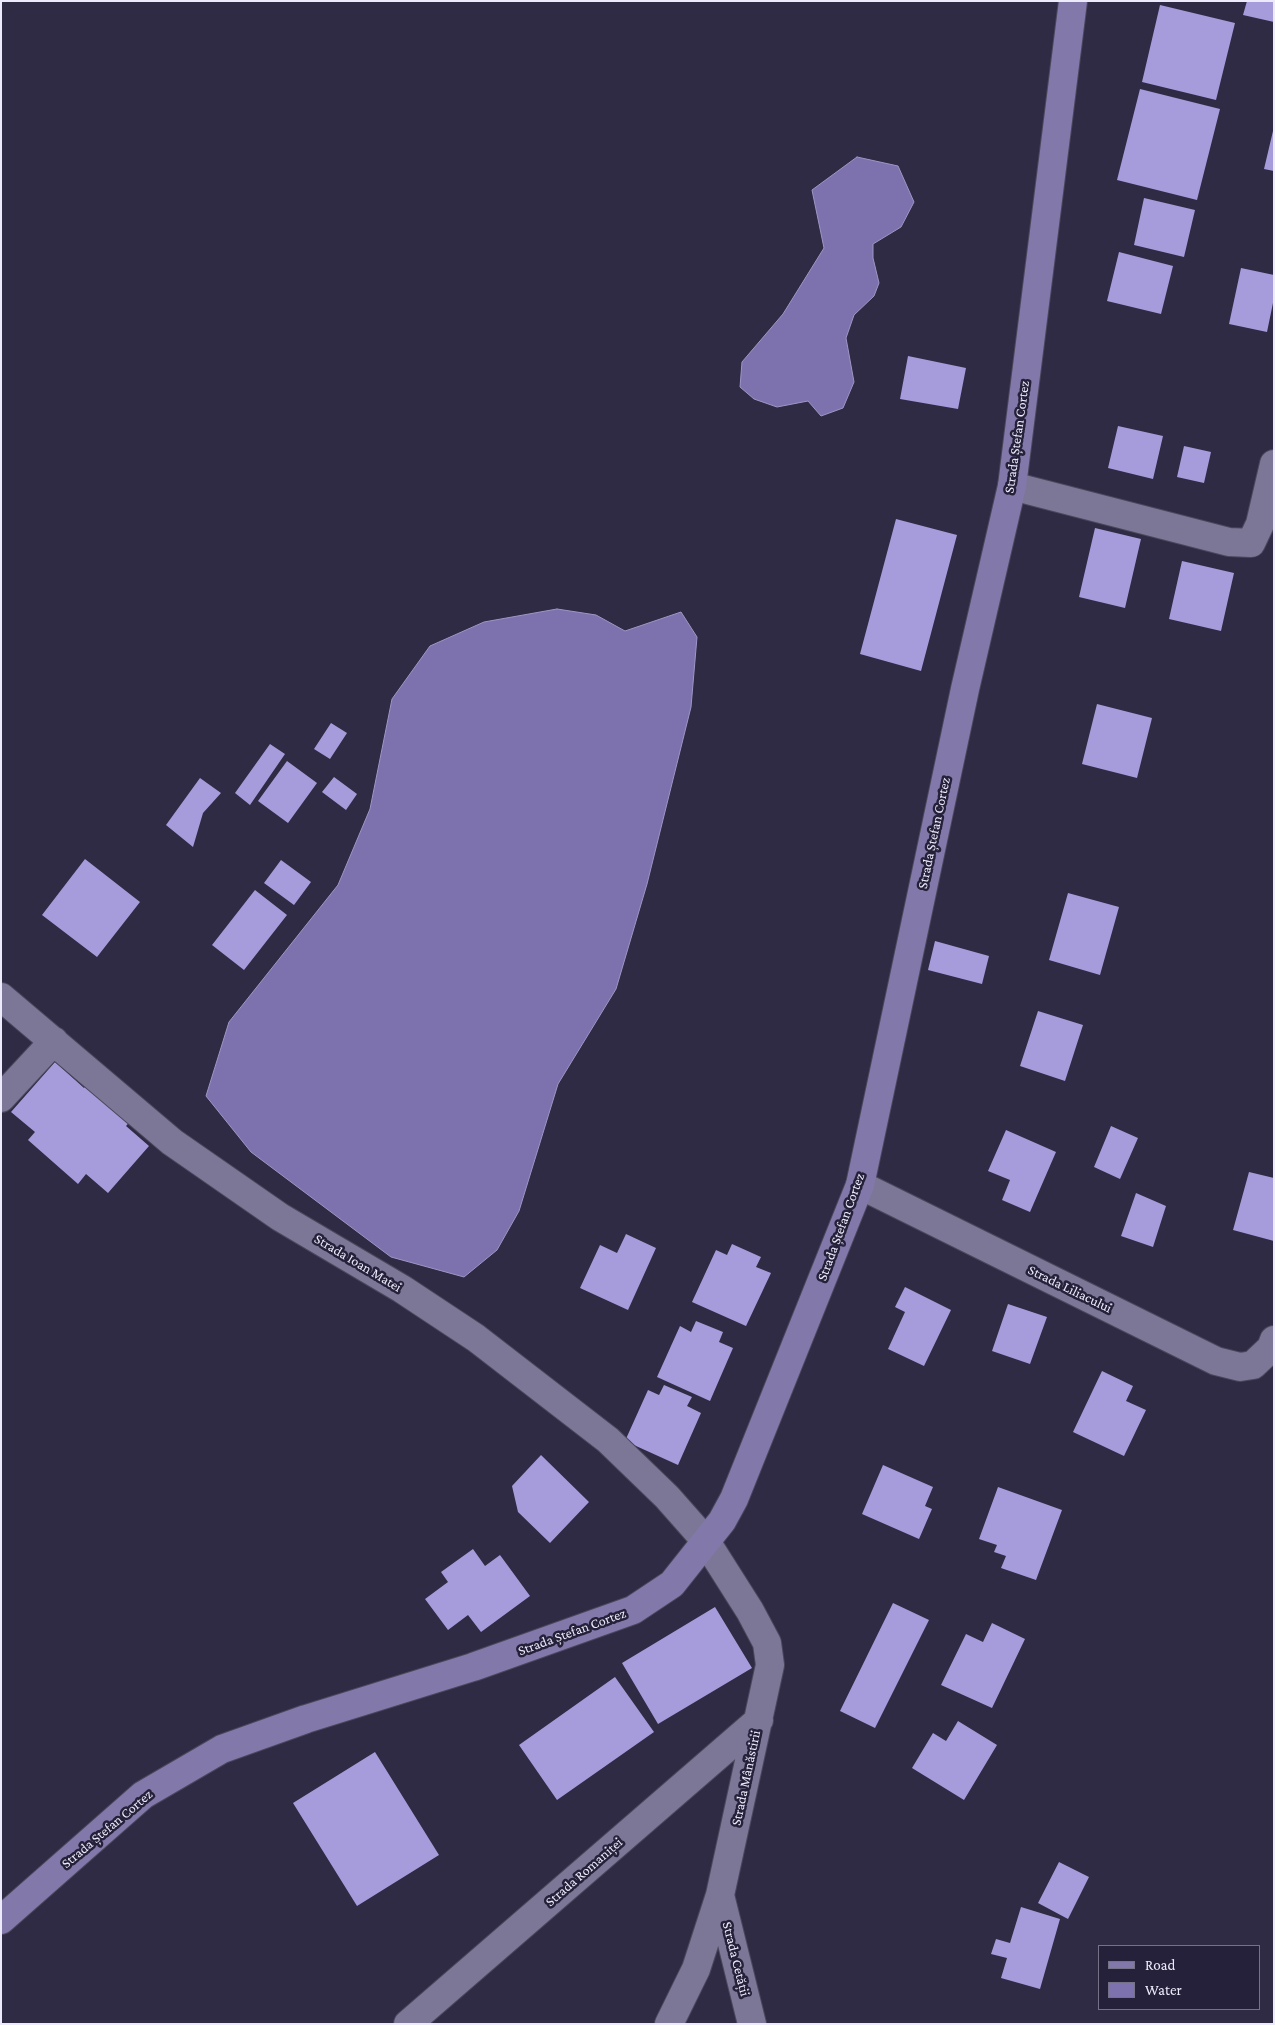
<!DOCTYPE html>
<html>
<head>
<meta charset="utf-8">
<style>
  body { margin:0 }
  #map { position:relative; width:1275px; height:2025px; overflow:hidden; background:#302b45; font-family:"Crimson Pro",serif }
  canvas { display:block }
  .frame { position:absolute; inset:0; border:2px solid #eceafb; pointer-events:none }
  .legend { position:absolute; left:1098px; top:1945px; width:162px; height:65px; box-sizing:border-box; background:#26213a; border:1px solid #757187; margin:0; padding:6px 9px; list-style:none; font-size:15px; color:#eceafb }
  .legend li { display:flex; align-items:center; gap:10px; height:25px }
  .legend b { width:25px; border:1px solid #757187 }
</style>
</head>
<body>
<div id="map">
<canvas width="1275" height="2025"></canvas>
<div class="frame"></div>
<ul class="legend">
<li><b style="height:6px;background:#8279aa"></b>Road</li>
<li><b style="height:14px;background:#7d72ae"></b>Water</li>
</ul>
</div>
<script>
const c = document.querySelector('canvas').getContext('2d');
c.lineJoin = 'round';
function paint(path, color) { c.fillStyle = color; c.fill(path, 'evenodd'); }
const shape = rows => new Path2D(rows.map(r => 'M' + r).join(''));
function trace(path, color, width, dash) { c.strokeStyle = color; c.lineWidth = width; c.lineCap = dash ? 'butt' : 'round'; c.setLineDash(dash || []); c.stroke(path); }
function write(font, color, halo, rows, align = 'center') {
  c.font = font + ' "Crimson Pro",serif'; c.lineWidth = 5; c.setLineDash([]); c.textBaseline = 'middle'; c.strokeStyle = halo; c.fillStyle = color; for (const [text, x, y, turn = 0] of rows) {
    c.save(); c.translate(x, y); c.rotate((+turn || 0) * Math.PI / 180); c.textAlign = isNaN(turn) ? turn : align; if (halo) c.strokeText(text, 0, 0); c.fillText(text, 0, 0); c.restore();
  }
}
const water = shape([
  [857,157,898,166,914,202,901,227,873,244,873,258,879,283,874,296,854,315,846,338,854,382,843,408,821,416,808,401,777,407,754,399,740,387,742,362,783,314,824,248,812,190,857,157],
  [557,609,596,615,625,631,681,612,697,637,691,707,647,884,616,989,558,1084,519,1211,497,1250,464,1277,391,1257,251,1152,206,1096,229,1022,338,885,370,809,392,699,430,646,484,622,557,609]
]);
const building = shape([
  [1247,1,1274,1,1274,22,1243,15],
  [1160,5,1235,23,1216,100,1142,82],
  [1140,89,1220,109,1197,200,1117,180],
  [1273,131,1274,131,1274,171,1264,169],
  [1144,198,1195,210,1184,257,1134,245],
  [1119,252,1173,266,1161,314,1107,301],
  [1241,268,1274,275,1274,298,1267,332,1229,324],
  [908,356,966,368,958,409,900,399],
  [1118,426,1163,436,1153,479,1108,468],
  [1184,446,1211,452,1204,483,1177,477],
  [896,519,957,535,921,671,860,654],
  [1095,528,1141,539,1125,608,1079,597],
  [1182,561,1234,573,1221,631,1169,619],
  [1097,704,1152,718,1137,778,1082,764],
  [331,723,347,733,330,759,314,749],
  [270,744,285,754,250,805,235,793],
  [287,761,317,783,288,823,258,801],
  [334,777,357,794,346,810,322,792],
  [200,778,221,793,203,813,193,847,166,825],
  [85,859,140,902,97,957,42,915],
  [281,860,311,882,294,905,264,883],
  [255,890,287,915,244,970,212,945],
  [1068,893,1119,907,1100,975,1049,960],
  [935,941,989,956,982,984,928,970],
  [1038,1011,1083,1025,1065,1081,1020,1066],
  [55,1062,84,1088,91,1080,134,1117,126,1126,149,1146,108,1193,86,1174,78,1184,28,1140,35,1132,11,1112],
  [1111,1126,1138,1138,1120,1179,1094,1167],
  [1006,1130,1056,1152,1030,1212,1002,1200,1010,1180,988,1171],
  [1249,1172,1274,1178,1274,1241,1233,1230],
  [1136,1193,1166,1206,1153,1247,1121,1236],
  [626,1234,656,1248,628,1310,580,1288,600,1245,617,1253],
  [732,1244,761,1257,756,1267,771,1273,746,1326,692,1302,716,1250,727,1255],
  [905,1287,951,1310,924,1366,888,1349,905,1312,895,1307],
  [1008,1304,1047,1317,1030,1364,992,1351],
  [696,1321,723,1332,719,1342,733,1348,710,1401,657,1377,680,1326,691,1332],
  [1102,1371,1133,1386,1126,1401,1146,1410,1124,1456,1073,1432],
  [664,1385,692,1397,687,1406,701,1413,678,1465,625,1441,648,1390,659,1395],
  [541,1455,589,1502,550,1543,518,1512,512,1486],
  [883,1465,933,1487,925,1506,932,1509,919,1539,862,1514],
  [998,1487,1062,1510,1036,1580,1001,1568,1006,1556,994,1552,997,1545,979,1539],
  [473,1549,485,1566,500,1555,530,1596,481,1632,468,1615,448,1630,425,1599,448,1582,441,1572],
  [893,1603,929,1620,875,1728,840,1711],
  [715,1607,752,1668,658,1724,622,1663],
  [992,1623,1025,1639,992,1708,941,1685,966,1634,983,1642],
  [615,1677,654,1732,557,1800,519,1745],
  [958,1721,997,1745,964,1800,912,1768,933,1733,946,1741],
  [375,1752,439,1855,357,1906,293,1803],
  [1059,1862,1089,1877,1068,1919,1038,1903],
  [1021,1907,1060,1919,1040,1989,1001,1978,1007,1958,991,1954,996,1939,1010,1943]
]);
const street = shape([
  [1012,486,1229,542,1251,543,1260,524,1274,464],
  [1,997,172,1142,280,1217,402,1289,476,1338,608,1440,667,1497,705,1540,750,1611,767,1643,770,1665,720,1895,696,1969,669,2024],
  [1,1098,54,1041],
  [860,1185,1216,1361,1240,1367,1253,1365,1271,1348,1274,1340],
  [720,1895,752,2024],
  [408,2024,759,1720]
]);
const secondary = shape([
  [1,1920,143,1795,222,1749,306,1719,473,1667,633,1610,672,1584,722,1521,734,1499,860,1185,965,689,1012,486,1073,1]
]);
const streetNames = [
  ["Strada Ștefan Cortez",1017,437,-82],
  ["Strada Ștefan Cortez",934,833,-78],
  ["Strada Ștefan Cortez",841,1227,-70],
  ["Strada Ioan Matei",358,1263,31],
  ["Strada Liliacului",1070,1289,26],
  ["Strada Ștefan Cortez",572,1632,-20],
  ["Strada Mânăstirii",746,1778,-78],
  ["Strada Ștefan Cortez",107,1829,-40],
  ["Strada Romaniței",584,1872,-41],
  ["Strada Cetății",736,1959,76]
];
paint(water, '#7d72ae');
trace(water, '#9e96c5', 1);
paint(building, '#a69cdb');
trace(street, '#4b475d', 30);
trace(secondary, '#4b475d', 30);
trace(street, '#7c7796', 28);
trace(secondary, '#8279aa', 28);
write('14px', '#eceafb', '#26213a', streetNames);
</script>
</body>
</html>
